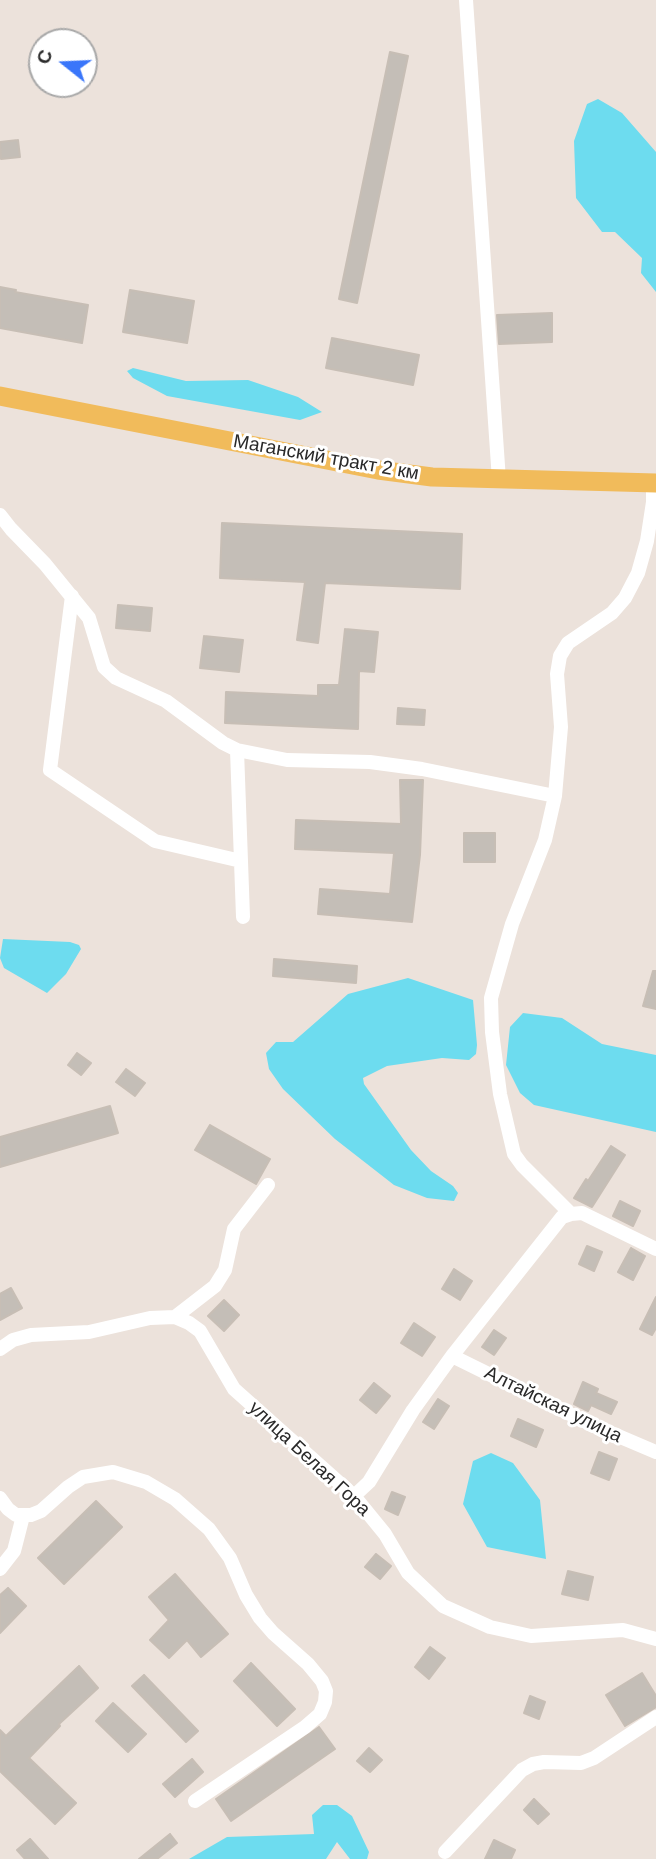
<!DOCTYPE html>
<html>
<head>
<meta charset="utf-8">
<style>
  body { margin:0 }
  #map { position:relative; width:656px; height:1859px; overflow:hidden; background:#ece2db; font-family:Arial,sans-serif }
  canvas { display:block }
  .north { position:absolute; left:28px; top:28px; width:70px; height:70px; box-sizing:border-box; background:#fff; border:2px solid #a9a9a9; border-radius:50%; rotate:288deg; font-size:19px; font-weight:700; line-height:28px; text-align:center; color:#292929 }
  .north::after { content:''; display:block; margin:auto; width:24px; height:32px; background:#3a76fa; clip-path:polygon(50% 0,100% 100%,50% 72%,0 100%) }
</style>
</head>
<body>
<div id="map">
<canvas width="656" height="1859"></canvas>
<div class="north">С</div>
</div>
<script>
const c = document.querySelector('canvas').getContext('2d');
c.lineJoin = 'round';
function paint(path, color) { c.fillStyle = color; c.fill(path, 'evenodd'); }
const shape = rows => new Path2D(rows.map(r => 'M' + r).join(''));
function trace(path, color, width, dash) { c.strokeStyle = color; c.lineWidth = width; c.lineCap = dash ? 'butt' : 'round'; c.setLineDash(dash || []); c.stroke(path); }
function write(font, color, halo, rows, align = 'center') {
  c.font = font + ' Arial,sans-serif'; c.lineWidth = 6; c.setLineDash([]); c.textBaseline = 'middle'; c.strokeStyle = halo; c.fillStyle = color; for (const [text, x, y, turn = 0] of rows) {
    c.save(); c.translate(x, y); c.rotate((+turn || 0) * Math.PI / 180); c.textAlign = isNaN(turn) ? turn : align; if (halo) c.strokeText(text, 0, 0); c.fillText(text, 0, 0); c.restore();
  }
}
const water = shape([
  [598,99,622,113,656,152,656,292,641,273,642,258,615,232,602,232,576,198,574,141,587,104],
  [133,368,186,381,248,380,298,397,322,412,300,420,167,396,133,378,127,371],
  [3,939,70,942,79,945,81,949,66,974,47,993,4,968,0,958],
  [408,978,473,1000,477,1045,476,1054,469,1060,442,1058,387,1066,363,1078,364,1084,411,1150,431,1171,453,1186,458,1193,454,1201,427,1198,394,1185,335,1139,283,1089,269,1069,266,1053,276,1042,293,1042,348,994],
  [523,1013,562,1018,602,1044,656,1055,656,1132,534,1105,520,1093,506,1065,510,1027],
  [491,1453,513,1463,540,1500,546,1559,487,1547,463,1504,473,1461],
  [323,1805,337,1805,352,1816,369,1852,367,1859,350,1859,337,1842,326,1859,189,1859,227,1837,314,1834,312,1815]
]);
const building = shape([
  [390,52,408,56,357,303,339,299,390,52],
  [18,140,20,157,1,159,0,142,18,140],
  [0,287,16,290,15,292,88,305,82,343,0,328,0,287],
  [130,290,194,301,187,343,123,332,130,290],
  [552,313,552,342,499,344,497,315,552,313],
  [332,338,419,355,413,385,326,368,332,338],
  [222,523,462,534,460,589,325,583,318,643,297,640,305,582,220,578,222,523],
  [118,605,152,608,150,631,116,628,118,605],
  [345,629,378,632,374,672,359,671,358,729,225,723,226,692,318,696,318,685,339,685,345,629],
  [204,636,243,640,239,672,200,668,204,636],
  [398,708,425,710,424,725,397,724,398,708],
  [400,780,423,780,420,855,412,922,318,914,320,889,390,894,394,853,295,849,296,820,401,824,400,780],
  [464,833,495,833,495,862,464,862,464,833],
  [274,959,357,966,356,983,273,976,274,959],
  [653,971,656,971,656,1009,643,1006,653,971],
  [77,1053,91,1063,81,1075,68,1065,77,1053],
  [126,1069,145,1083,135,1096,116,1082,126,1069],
  [110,1106,118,1133,0,1167,0,1137,110,1106],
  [210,1125,270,1159,256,1184,195,1150,210,1125],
  [611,1146,625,1155,592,1207,574,1198,586,1179,588,1181,611,1146],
  [620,1201,640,1211,633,1226,613,1216,620,1201],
  [587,1246,602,1252,594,1271,579,1264,587,1246],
  [631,1248,645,1256,633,1280,618,1272,631,1248],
  [454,1269,472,1281,460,1300,442,1289,454,1269],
  [11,1288,22,1308,0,1320,0,1294,11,1288],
  [656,1297,656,1328,652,1335,640,1329,656,1297],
  [224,1300,239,1315,224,1331,208,1316,224,1300],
  [414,1323,435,1337,422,1356,401,1343,414,1323],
  [494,1330,506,1338,494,1355,482,1347,494,1330],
  [583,1382,598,1389,596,1393,617,1402,611,1414,591,1405,588,1411,574,1404,583,1382],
  [374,1383,390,1396,376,1413,360,1400,374,1383],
  [438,1399,449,1406,434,1429,423,1422,438,1399],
  [518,1419,543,1430,536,1447,511,1436,518,1419],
  [599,1452,617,1459,609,1480,591,1473,599,1452],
  [392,1492,405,1497,398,1515,385,1509,392,1492],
  [96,1501,122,1527,64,1584,38,1558,96,1501],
  [376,1554,391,1566,380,1579,365,1567,376,1554],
  [568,1571,593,1577,588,1600,562,1594,568,1571],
  [175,1574,228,1634,201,1657,187,1640,169,1658,150,1640,169,1620,149,1597,175,1574],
  [8,1588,26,1606,0,1633,0,1595,8,1588],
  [430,1647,445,1658,429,1679,415,1667,430,1647],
  [251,1663,295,1709,277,1726,234,1681,251,1663],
  [79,1666,98,1688,59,1724,60,1726,29,1758,76,1803,55,1824,0,1771,0,1730,6,1736,79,1666],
  [642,1673,656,1696,656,1707,625,1726,606,1695,642,1673],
  [144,1675,198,1731,186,1742,132,1686,144,1675],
  [530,1696,545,1702,539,1719,524,1713,530,1696],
  [113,1703,146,1734,128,1752,96,1721,113,1703],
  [319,1727,335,1749,231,1821,216,1799,319,1727],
  [369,1748,382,1760,370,1772,357,1761,369,1748],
  [192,1759,203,1772,175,1797,163,1784,192,1759],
  [534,1799,549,1814,538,1824,524,1810,534,1799],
  [170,1834,177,1843,157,1859,139,1859,170,1834],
  [30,1839,48,1859,25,1859,17,1850,30,1839],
  [494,1840,515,1850,511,1859,485,1859,494,1840]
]);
const minor = shape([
  [466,0,499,480],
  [0,515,11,529,45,564,89,618,104,667,116,678,166,701,223,743,237,750,287,760,370,762,422,769,555,796],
  [72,596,50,770,155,841,241,861],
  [237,750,243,917],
  [571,1214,522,1165,514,1154,500,1094,492,1032,491,998,512,924,545,840,555,796,561,727,557,674,560,656,568,643,612,613,625,598,638,573,647,541,653,502,653,483],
  [175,1317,215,1286,225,1270,234,1229,268,1185],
  [0,1349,13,1340,31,1335,89,1332,150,1318,175,1317,189,1323,200,1331,234,1389,354,1496,385,1534,408,1573,443,1606,490,1627,531,1636,623,1630,656,1639],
  [452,1356,590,1424,656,1452],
  [354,1496,369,1482,413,1410,452,1356,562,1217,571,1214,582,1213,656,1249],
  [0,1498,8,1509,16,1515,31,1515,41,1511,68,1487,83,1477,113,1472,146,1482,175,1499,209,1529,230,1558,246,1595,260,1618,273,1633,308,1664,322,1681,326,1691,325,1702,320,1714,305,1727,195,1801],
  [0,1569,14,1551,23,1516],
  [445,1852,522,1770,533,1764,544,1762,581,1763,594,1758,656,1717]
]);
const major = shape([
  [0,396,378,470,432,477,656,483]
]);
const streetNames = [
  ["Маганский тракт 2 км",326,458,10],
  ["Алтайская улица",553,1405,26],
  ["улица Белая Гора",309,1459,43]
];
paint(water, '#6ddcef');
paint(building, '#c4beb7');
trace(building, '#c7beb5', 2);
trace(minor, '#fff', 14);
trace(major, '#f1bb5b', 19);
write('19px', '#292929', '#fff', streetNames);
</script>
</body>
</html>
